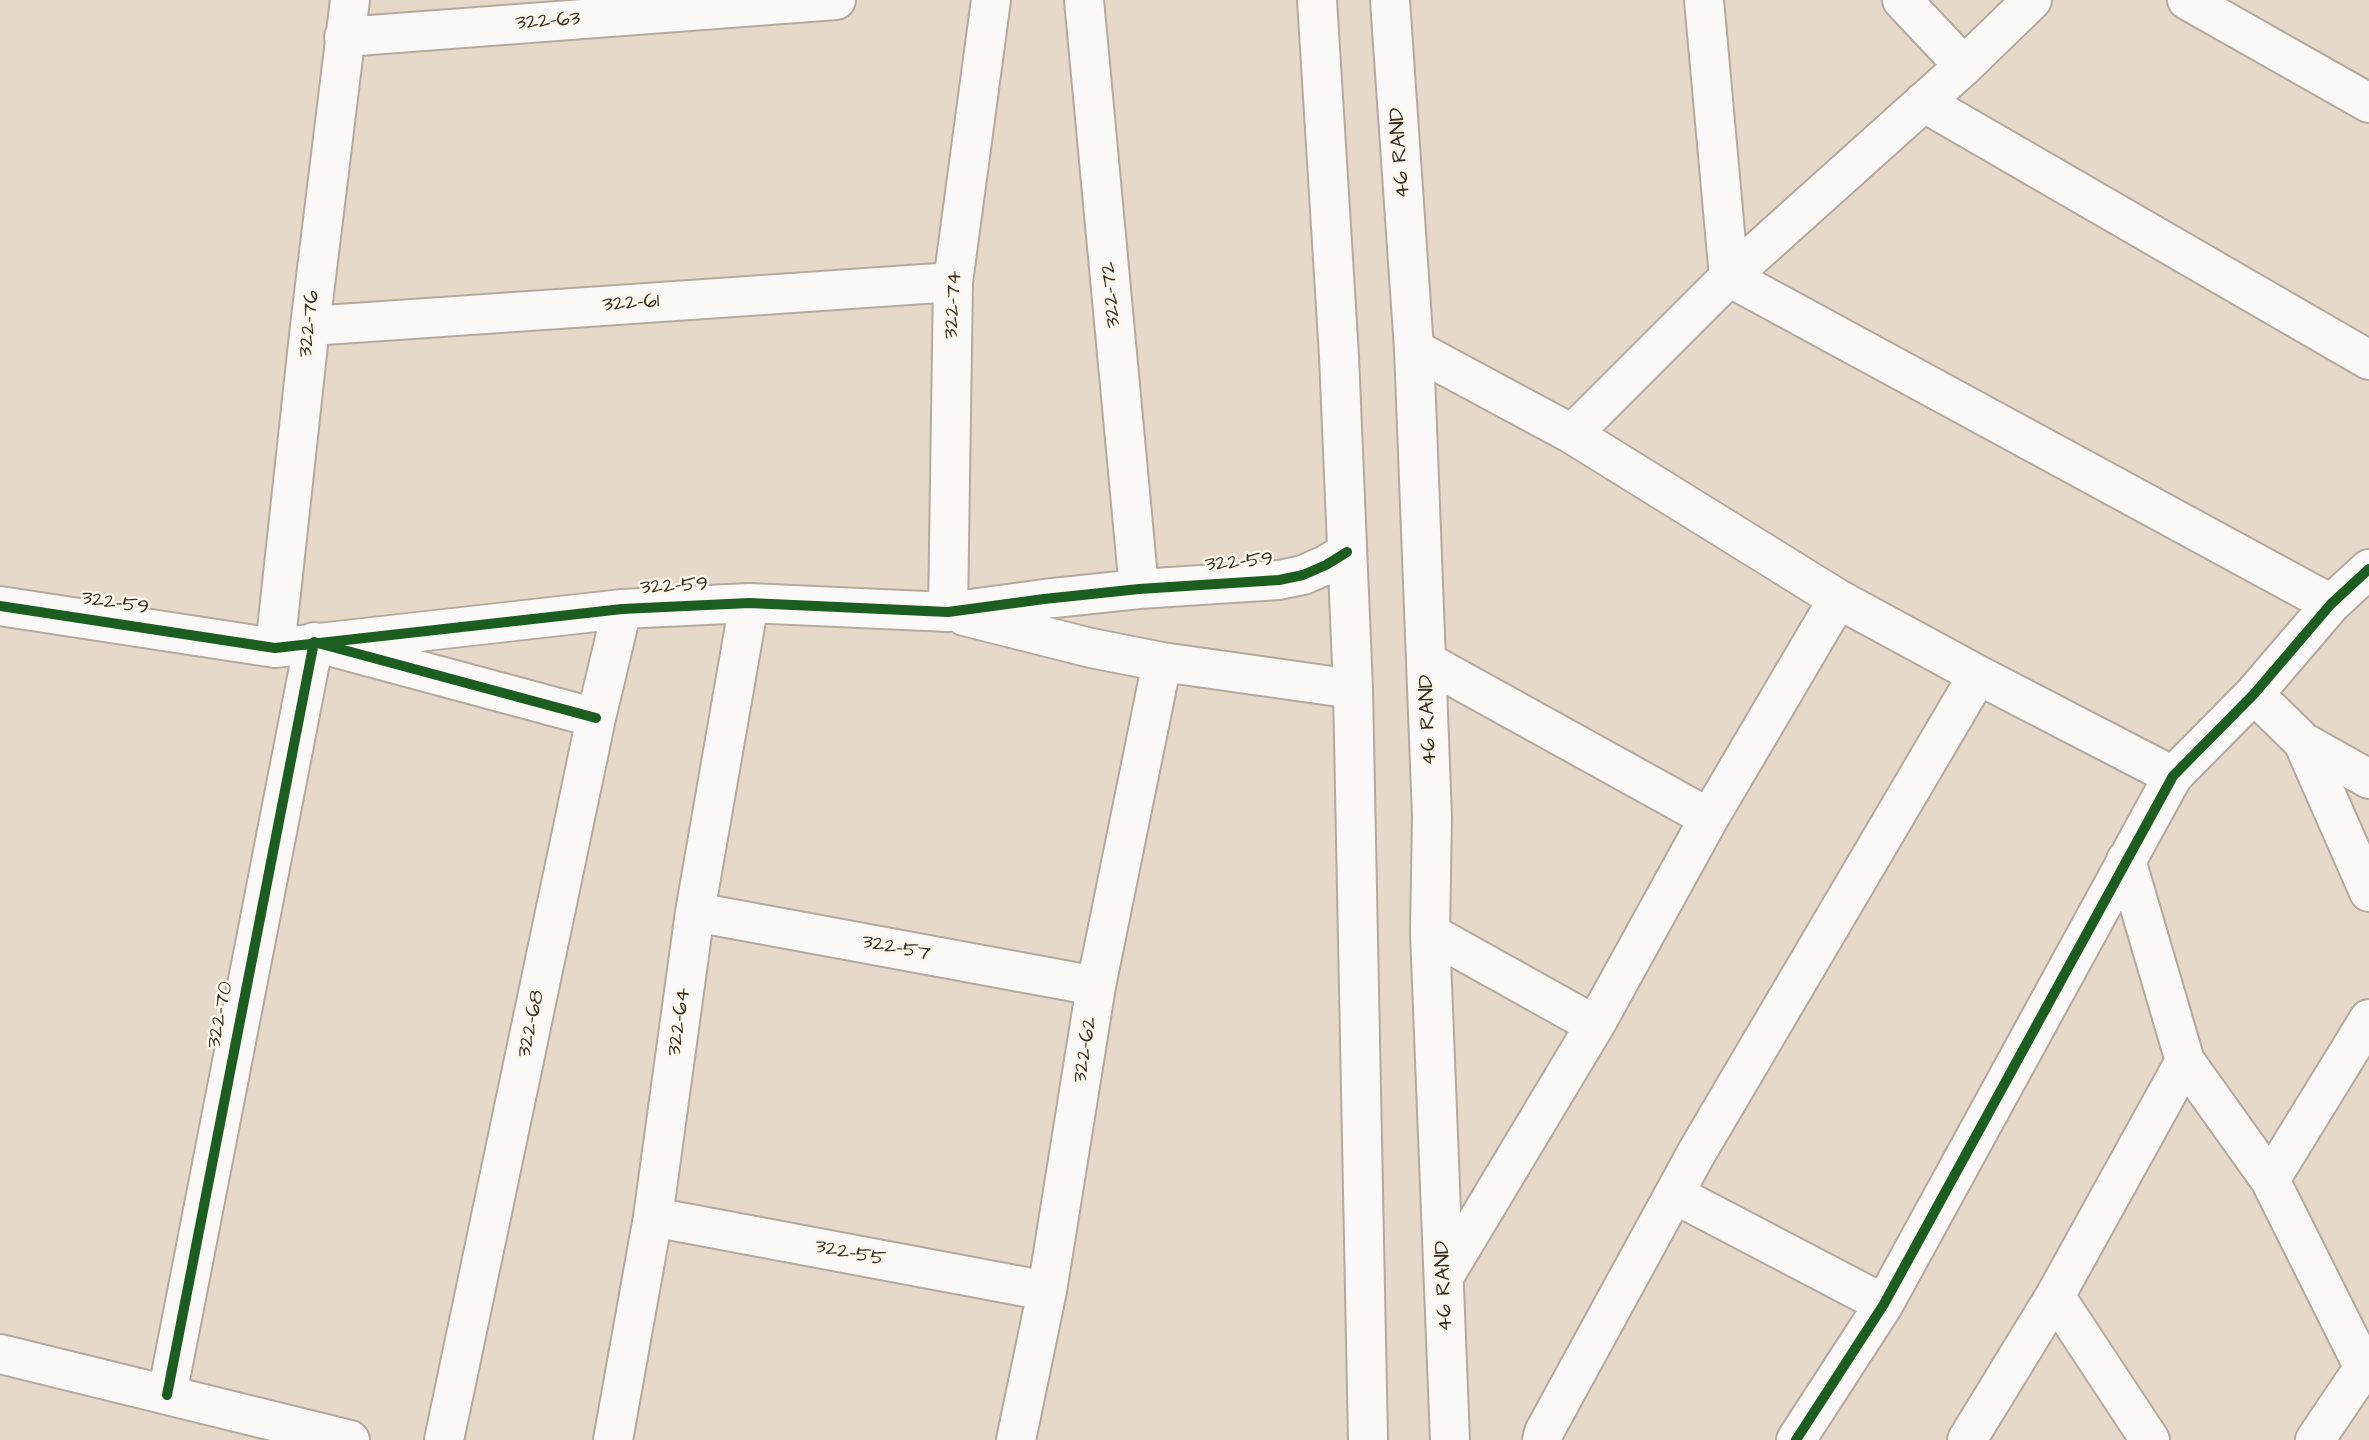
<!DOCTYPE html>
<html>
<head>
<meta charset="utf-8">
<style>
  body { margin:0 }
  canvas { display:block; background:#e7d9c9 }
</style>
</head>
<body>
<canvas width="2369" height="1440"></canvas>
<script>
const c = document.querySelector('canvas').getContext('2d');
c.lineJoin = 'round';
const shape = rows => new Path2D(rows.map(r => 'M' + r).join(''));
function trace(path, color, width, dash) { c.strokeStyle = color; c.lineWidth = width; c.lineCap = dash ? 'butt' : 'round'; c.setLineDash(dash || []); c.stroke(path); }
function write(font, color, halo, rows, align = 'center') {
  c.font = font + ' "Architects Daughter",sans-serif'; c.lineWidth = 5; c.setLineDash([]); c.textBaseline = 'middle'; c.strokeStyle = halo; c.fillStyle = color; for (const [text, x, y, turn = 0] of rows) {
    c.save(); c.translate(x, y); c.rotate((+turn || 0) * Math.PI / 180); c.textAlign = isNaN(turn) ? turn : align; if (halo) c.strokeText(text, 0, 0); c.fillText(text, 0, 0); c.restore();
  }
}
const minor = shape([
  [1084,0,1139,589],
  [1704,0,1729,277,2331,604],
  [1902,0,1964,66],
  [2187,0,2369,103],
  [344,37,836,0],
  [1923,102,2369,360],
  [310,326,953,282],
  [1414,349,1572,434,1838,599,1978,675,2173,776],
  [1572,434,1729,277,1964,66,2032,0],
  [0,606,275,648,622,609,749,603,948,612,1044,599,1139,589,1279,580,1303,575,1326,565,1347,552],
  [948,612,953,282,991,0],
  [964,616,1091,648,1162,662,1353,689],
  [275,648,310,326,350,0],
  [1427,662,1709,818],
  [2254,694,2303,742,2369,779],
  [2303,742,2369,892],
  [2126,860,2185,1061,2270,1180,2363,1366],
  [695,912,1096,986],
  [1430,933,1595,1025],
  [2270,1180,2369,1019],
  [1674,1194,1884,1304],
  [653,1217,1047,1291],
  [1445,1275,1595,1025,1709,818,1838,599],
  [2055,1296,2150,1440],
  [0,1354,350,1440],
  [167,1395,314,642,596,718],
  [444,1440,596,718,622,609],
  [613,1440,653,1217,695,912,749,603],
  [1016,1440,1047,1291,1096,986,1162,662],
  [1542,1440,1544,1432,1697,1152,1978,675],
  [1796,1440,1884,1304,2173,776,2254,694,2331,604,2369,569],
  [1967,1440,2055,1296,2185,1061],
  [2315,1440,2369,1360]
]);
const major = shape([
  [1317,0,1339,356,1353,689,1368,1440],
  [1390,0,1414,349,1432,817,1430,933,1450,1440]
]);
const cycleway = shape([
  [0,606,275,648,622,609,749,603,948,612,1044,599,1139,589,1279,580,1303,575,1326,565,1347,552],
  [167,1395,314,642,596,718],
  [1796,1440,1884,1304,2173,776,2254,694,2331,604,2369,569]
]);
const streetNames = [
  ["322-63",548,22,-4],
  ["46 RAND",1401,153,-94],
  ["322-72",1112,295,-95],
  ["322-61",631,304,-4],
  ["322-74",954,305,-87],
  ["322-76",310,324,-84],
  ["322-59",1239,563,-5],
  ["322-59",674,587,-3],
  ["322-59",115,604,9],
  ["46 RAND",1429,720,-92],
  ["322-57",896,949,11],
  ["322-70",221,1015,-79],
  ["322-64",680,1022,-82],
  ["322-68",532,1024,-78],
  ["322-62",1086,1050,-81],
  ["322-55",850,1254,11],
  ["46 RAND",1445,1286,-92]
];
trace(minor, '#b4a99e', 42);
trace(major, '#b4a99e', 42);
trace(minor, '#fbf9f7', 38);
trace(major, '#fbf9f7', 38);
trace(cycleway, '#1b5e20', 10);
write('21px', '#3b2a1e', '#fbf7ec', streetNames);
</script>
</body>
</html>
